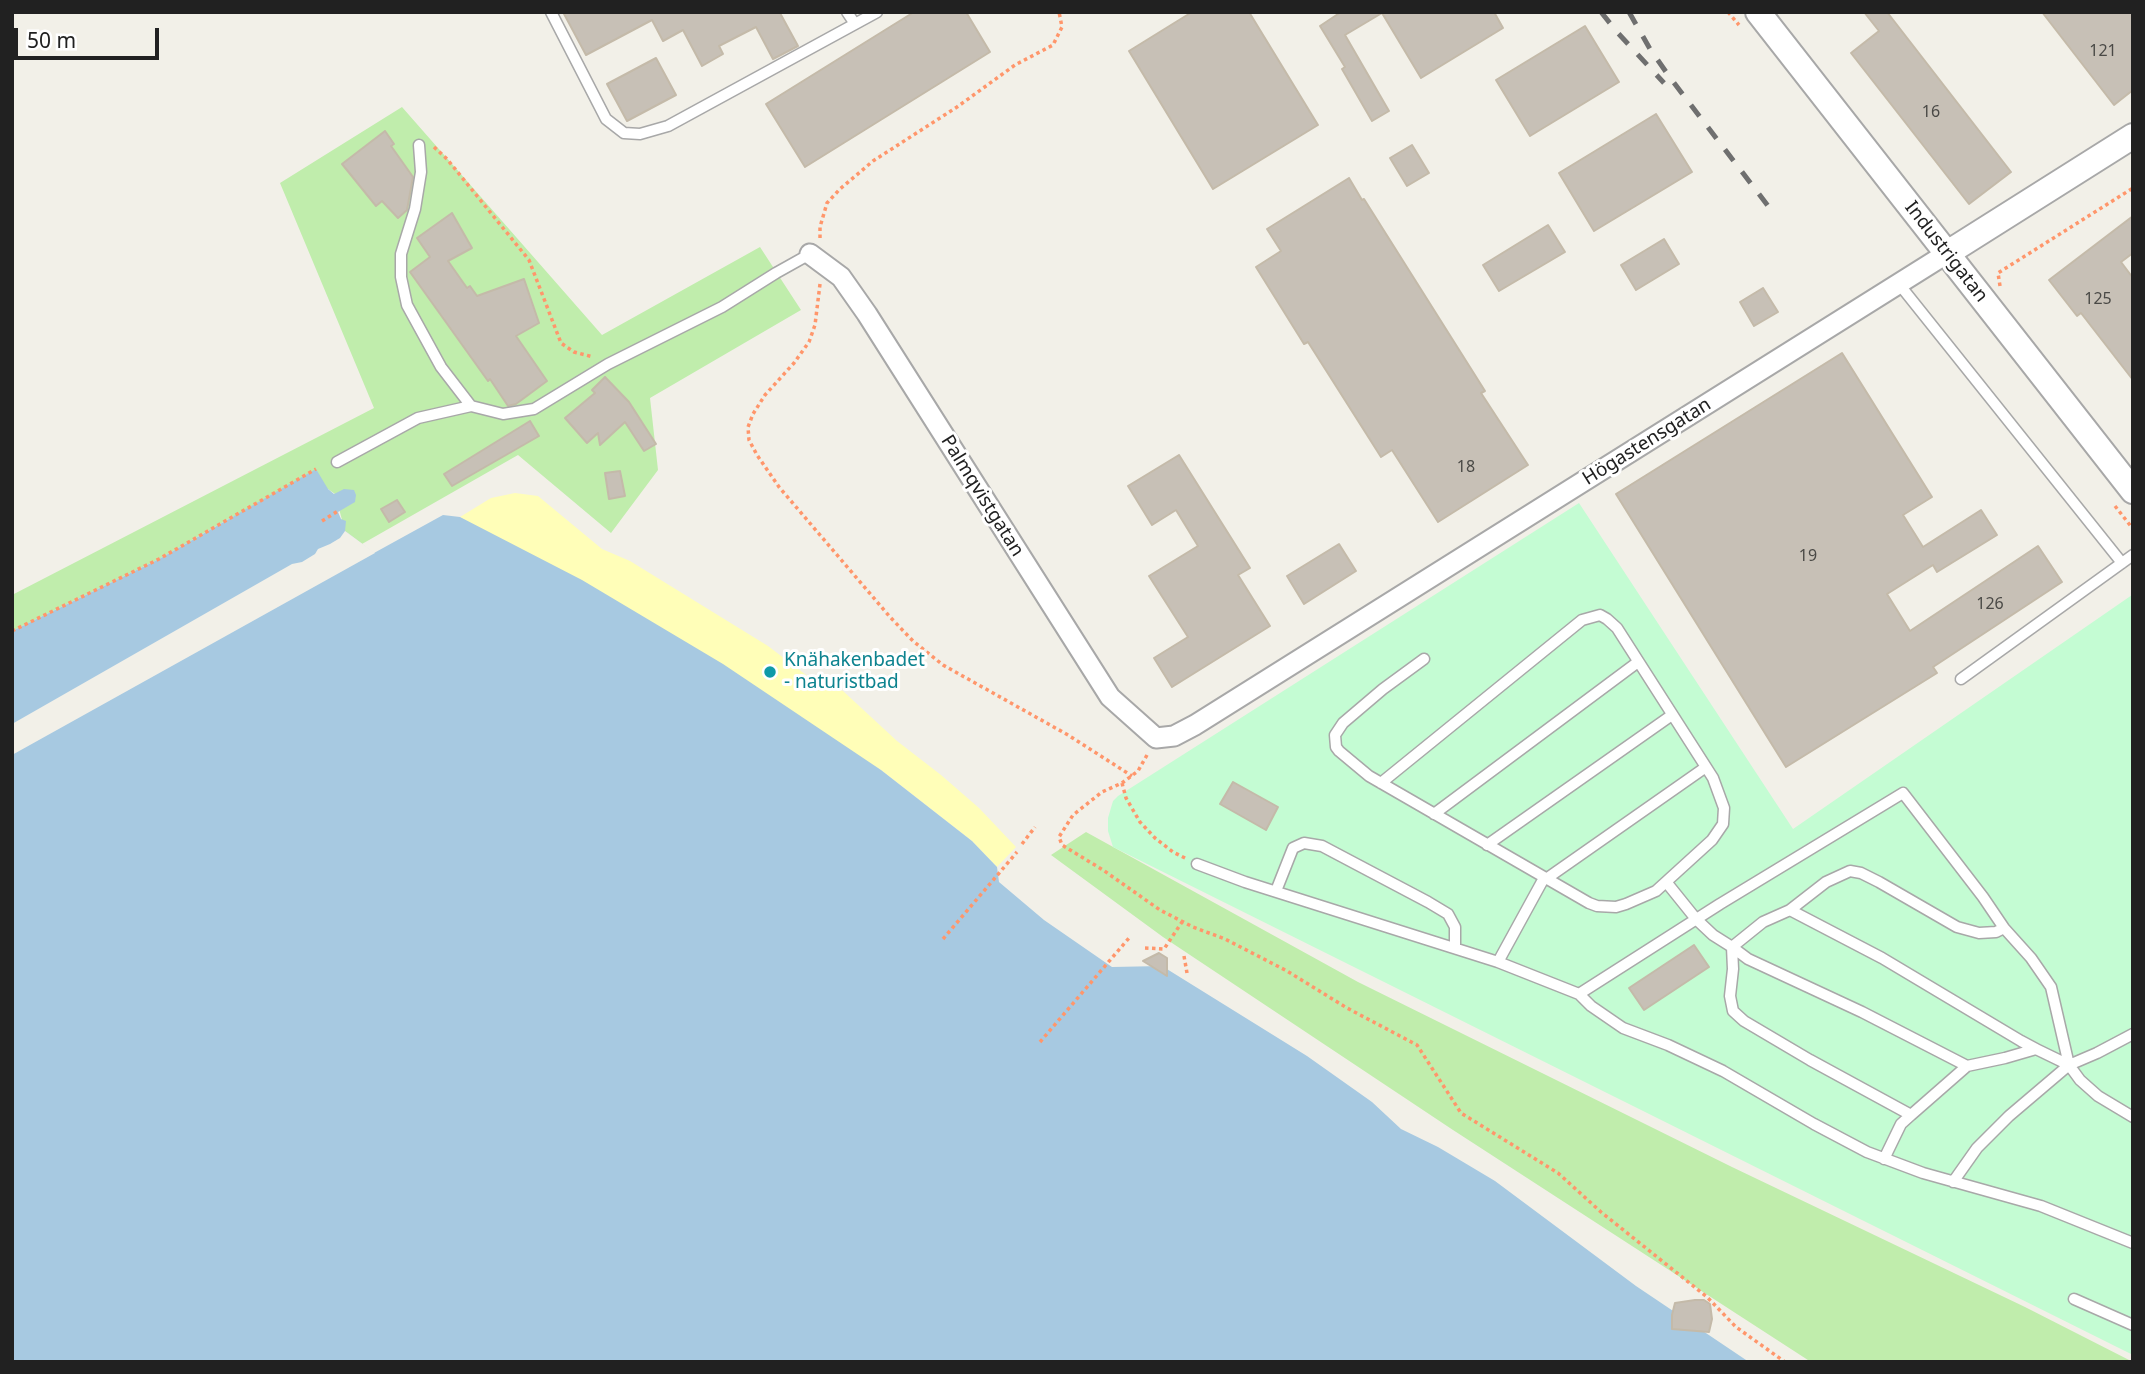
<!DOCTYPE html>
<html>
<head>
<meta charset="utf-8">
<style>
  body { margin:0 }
  #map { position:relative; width:2145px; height:1374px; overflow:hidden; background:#f2f0e8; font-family:"Noto Sans",sans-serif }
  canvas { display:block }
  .frame { position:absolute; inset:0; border:14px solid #212121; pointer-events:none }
  .scale { position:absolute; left:14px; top:28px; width:145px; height:32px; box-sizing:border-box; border:4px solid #212121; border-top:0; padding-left:9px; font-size:21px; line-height:24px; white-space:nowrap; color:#212121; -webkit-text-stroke:5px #fff; paint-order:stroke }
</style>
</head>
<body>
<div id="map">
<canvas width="2145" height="1374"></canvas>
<div class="frame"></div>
<div class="scale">50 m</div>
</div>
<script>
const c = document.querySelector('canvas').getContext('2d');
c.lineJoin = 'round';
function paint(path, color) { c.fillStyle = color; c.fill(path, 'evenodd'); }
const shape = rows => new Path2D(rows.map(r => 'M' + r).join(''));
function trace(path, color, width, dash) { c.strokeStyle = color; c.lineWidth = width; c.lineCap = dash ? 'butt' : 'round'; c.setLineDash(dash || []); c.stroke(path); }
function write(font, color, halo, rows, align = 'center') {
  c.font = font + ' "Noto Sans",sans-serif'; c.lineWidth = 6; c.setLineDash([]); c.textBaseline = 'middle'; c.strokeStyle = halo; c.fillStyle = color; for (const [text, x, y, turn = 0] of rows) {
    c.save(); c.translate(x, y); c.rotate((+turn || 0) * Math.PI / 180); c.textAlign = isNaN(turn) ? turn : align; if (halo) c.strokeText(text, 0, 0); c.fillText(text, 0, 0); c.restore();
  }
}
const grass = shape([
  [402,107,602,335,760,247,801,310,650,398,658,470,611,533,518,455,362,544,345,531,335,494,328,489,232,517,159,559,12,631,12,595,374,408,280,183],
  [1086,832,1358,982,1732,1167,2025,1307,2133,1362,1811,1362,1453,1130,1163,937,1051,855]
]);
const sand = shape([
  [515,493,538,496,602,549,630,561,768,646,814,681,843,691,897,741,941,775,979,808,1016,847,997,867,972,841,881,770,460,517,491,498]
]);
const park = shape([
  [1579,503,1793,829,2132,595,2133,596,2133,1355,1113,847,1108,831,1108,818,1113,801,1118,796]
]);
const water = shape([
  [316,469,328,489,334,494,344,489,354,490,356,495,355,502,338,512,341,519,346,521,345,531,374,553,443,515,460,517,582,580,723,664,881,770,972,841,997,867,999,882,1044,920,1112,967,1162,966,1307,1056,1372,1102,1401,1129,1438,1147,1495,1181,1636,1286,1749,1362,12,1362,12,631,159,559]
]);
const pier = shape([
  [345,531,375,553,12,755,12,724,292,564,302,562,315,554,318,549,330,544,340,538]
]);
const building = shape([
  [563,12,783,12,780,13,798,46,773,59,756,27,719,46,723,54,702,66,683,30,663,41,652,20,586,55,563,12],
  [914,12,966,12,990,52,805,167,766,104,914,12],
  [1192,12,1249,12,1318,125,1213,189,1129,51,1192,12],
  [1341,12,1494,12,1503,28,1421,78,1382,13,1345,35,1389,111,1372,121,1342,69,1345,67,1320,26,1341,12],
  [1864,12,1887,12,2011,172,1969,204,1851,53,1879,31,1864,12],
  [2042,12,2133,12,2133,90,2114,105,2042,12],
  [1585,26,1619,82,1530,136,1496,80,1585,26],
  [656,58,676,95,627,121,607,84,656,58],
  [1656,114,1692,172,1594,231,1559,173,1656,114],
  [385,131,394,144,391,146,413,177,407,210,398,218,382,201,376,206,342,164,385,131],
  [1412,145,1429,173,1407,186,1390,158,1412,145],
  [1349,178,1362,200,1364,199,1485,391,1481,393,1528,465,1438,522,1392,450,1381,457,1308,342,1304,344,1256,267,1281,251,1267,229,1349,178],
  [452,213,472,248,448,261,467,288,470,286,477,296,524,279,539,323,516,336,547,381,516,404,508,406,490,379,488,381,410,272,430,257,417,238,452,213],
  [2133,216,2133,253,2121,262,2133,278,2133,380,2081,313,2077,316,2049,280,2133,216],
  [1548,225,1565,252,1499,291,1483,265,1548,225],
  [1664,239,1679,264,1636,290,1621,265,1664,239],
  [1763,288,1778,312,1754,326,1740,302,1763,288],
  [1842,353,1932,497,1903,515,1923,547,1981,510,1997,535,1937,572,1933,565,1887,594,1910,631,2038,546,2062,582,1933,667,1937,673,1786,767,1616,494,1842,353],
  [605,377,629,402,656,444,644,451,625,422,600,445,598,433,587,443,565,418,595,393,592,390,605,377],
  [530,421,539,436,452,486,444,474,530,421],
  [1179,455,1250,568,1238,575,1270,626,1172,687,1154,658,1188,637,1149,576,1198,546,1176,510,1152,525,1128,486,1179,455],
  [620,471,625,496,609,499,605,473,620,471],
  [397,500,405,512,389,522,381,509,397,500],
  [1339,544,1356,571,1304,604,1287,576,1339,544],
  [1233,782,1278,807,1266,830,1220,804,1233,782],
  [1694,945,1709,967,1644,1010,1629,988,1694,945],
  [1159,953,1167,958,1167,976,1143,961,1159,953],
  [1695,1300,1704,1300,1710,1304,1712,1319,1709,1332,1672,1329,1672,1315,1675,1303,1695,1300]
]);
const path = shape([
  [1728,12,1739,25],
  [434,147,447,159,529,260,561,343,574,352,593,357],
  [820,238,820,227,827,203,840,189,873,161,957,107,1015,65,1053,45,1062,27,1059,12],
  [820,284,815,325,809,342,794,363,765,395,753,414,748,427,749,440,757,455,779,487,890,617,913,641,943,665,1068,735,1132,776],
  [2000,286,1998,273,2133,188],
  [2115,506,2133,529],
  [322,521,338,511],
  [12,631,159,559,316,469],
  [1147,755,1138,771,1122,783,1102,792,1073,815,1059,837,1062,845,1103,870,1160,910,1193,927,1225,939,1287,971,1347,1008,1417,1045,1461,1113,1558,1173,1601,1212,1707,1297,1736,1327,1785,1362],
  [1122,783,1126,798,1140,822,1155,838,1173,852,1187,859],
  [1022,844,1035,827],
  [943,939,1017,852],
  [1145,948,1164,949,1182,922],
  [1184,956,1187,973],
  [1040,1042,1129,938]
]);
const service = shape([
  [551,12,606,119,624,133,640,134,668,126,877,12],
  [847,12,855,24],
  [419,145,421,172,415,209,401,254,401,277,407,305,441,367,471,406,503,414,534,409,608,364,722,307,776,273,810,254],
  [1899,284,2122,563],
  [337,462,418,418,471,406],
  [1961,679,2133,555],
  [1381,783,1582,620,1600,615,1607,619,1617,628,1713,778,1724,808,1723,824,1712,840,1656,891,1626,904,1616,907,1597,906,1589,903,1369,776,1339,751,1336,747,1335,735,1343,723,1383,689,1424,659],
  [1434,814,1638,662],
  [1487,845,1672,715],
  [1197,864,1245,882,1498,962,1579,994,1591,1006,1623,1028,1668,1045,1723,1071,1814,1124,1867,1152,1923,1173,2041,1206,2133,1243],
  [1546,879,1706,767],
  [1667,883,1696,919,1713,935,1732,947,1733,969,1730,996,1733,1011,1744,1021,1810,1060,1911,1115,1967,1066],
  [1276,891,1293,848,1304,843,1322,846,1428,902,1448,914,1455,927,1455,948],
  [1790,910,1826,882,1850,871,1861,873,1879,882,1957,927,1979,933,1996,932,2004,928],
  [1498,962,1544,878],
  [1579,994,1720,904,1903,793,1983,897,2004,928,2031,958,2051,987,2069,1065,2080,1080,2098,1096,2133,1117],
  [2036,1049,2005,1058,1967,1066,1862,1012,1748,959,1732,947,1763,922,1790,910,1882,958,2021,1041,2036,1049,2069,1065],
  [1884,1159,1901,1124,1911,1115],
  [1953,1182,1977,1148,2009,1116,2069,1065,2097,1053,2133,1034],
  [2074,1299,2133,1325]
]);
const minor = shape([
  [810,254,841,277,867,314,1110,697,1156,738,1174,736,1195,725,1946,254]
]);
const tertiary = shape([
  [1758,12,2133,491],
  [1946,254,2133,136]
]);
const rail = shape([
  [1601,12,1617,32,1664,83],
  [1629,12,1650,49,1671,79,1775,215]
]);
const markers = [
  [770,672,7,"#0f9aa8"]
];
const numberNames = [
  ["121",2103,51],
  ["16",1931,112],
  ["125",2098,299],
  ["18",1466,467],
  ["19",1808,556],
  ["126",1990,604]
];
const streetNames = [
  ["Industrigatan",1946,252,52],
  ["Högastensgatan",1647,442,-32],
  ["Palmqvistgatan",982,496,58]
];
const cultureNames = [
  ["Knähakenbadet",784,661],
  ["- naturistbad",784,683]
];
paint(grass, '#c0edac');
paint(sand, '#fffeb8');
paint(park, '#c4fcd3');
paint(water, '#a7c9e1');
paint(pier, '#f2f0e8');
paint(building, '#c7c0b6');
trace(building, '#c4baa9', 2);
trace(service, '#a8a8a8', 13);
trace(minor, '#a8a8a8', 23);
trace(tertiary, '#a8a8a8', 28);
trace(path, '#ff966b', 3.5, [3.5, 3.5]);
trace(service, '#fff', 10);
trace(minor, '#fff', 19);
trace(tertiary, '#fff', 24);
trace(rail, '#6f6f6f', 5, [14, 14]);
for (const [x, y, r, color] of markers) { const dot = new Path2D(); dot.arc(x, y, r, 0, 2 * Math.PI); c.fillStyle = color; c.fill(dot); trace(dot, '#fff', 2.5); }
write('16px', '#4a4946', null, numberNames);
write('19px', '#212121', '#fff', streetNames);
write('19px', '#0d838f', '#fff', cultureNames, 'left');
</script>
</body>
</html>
